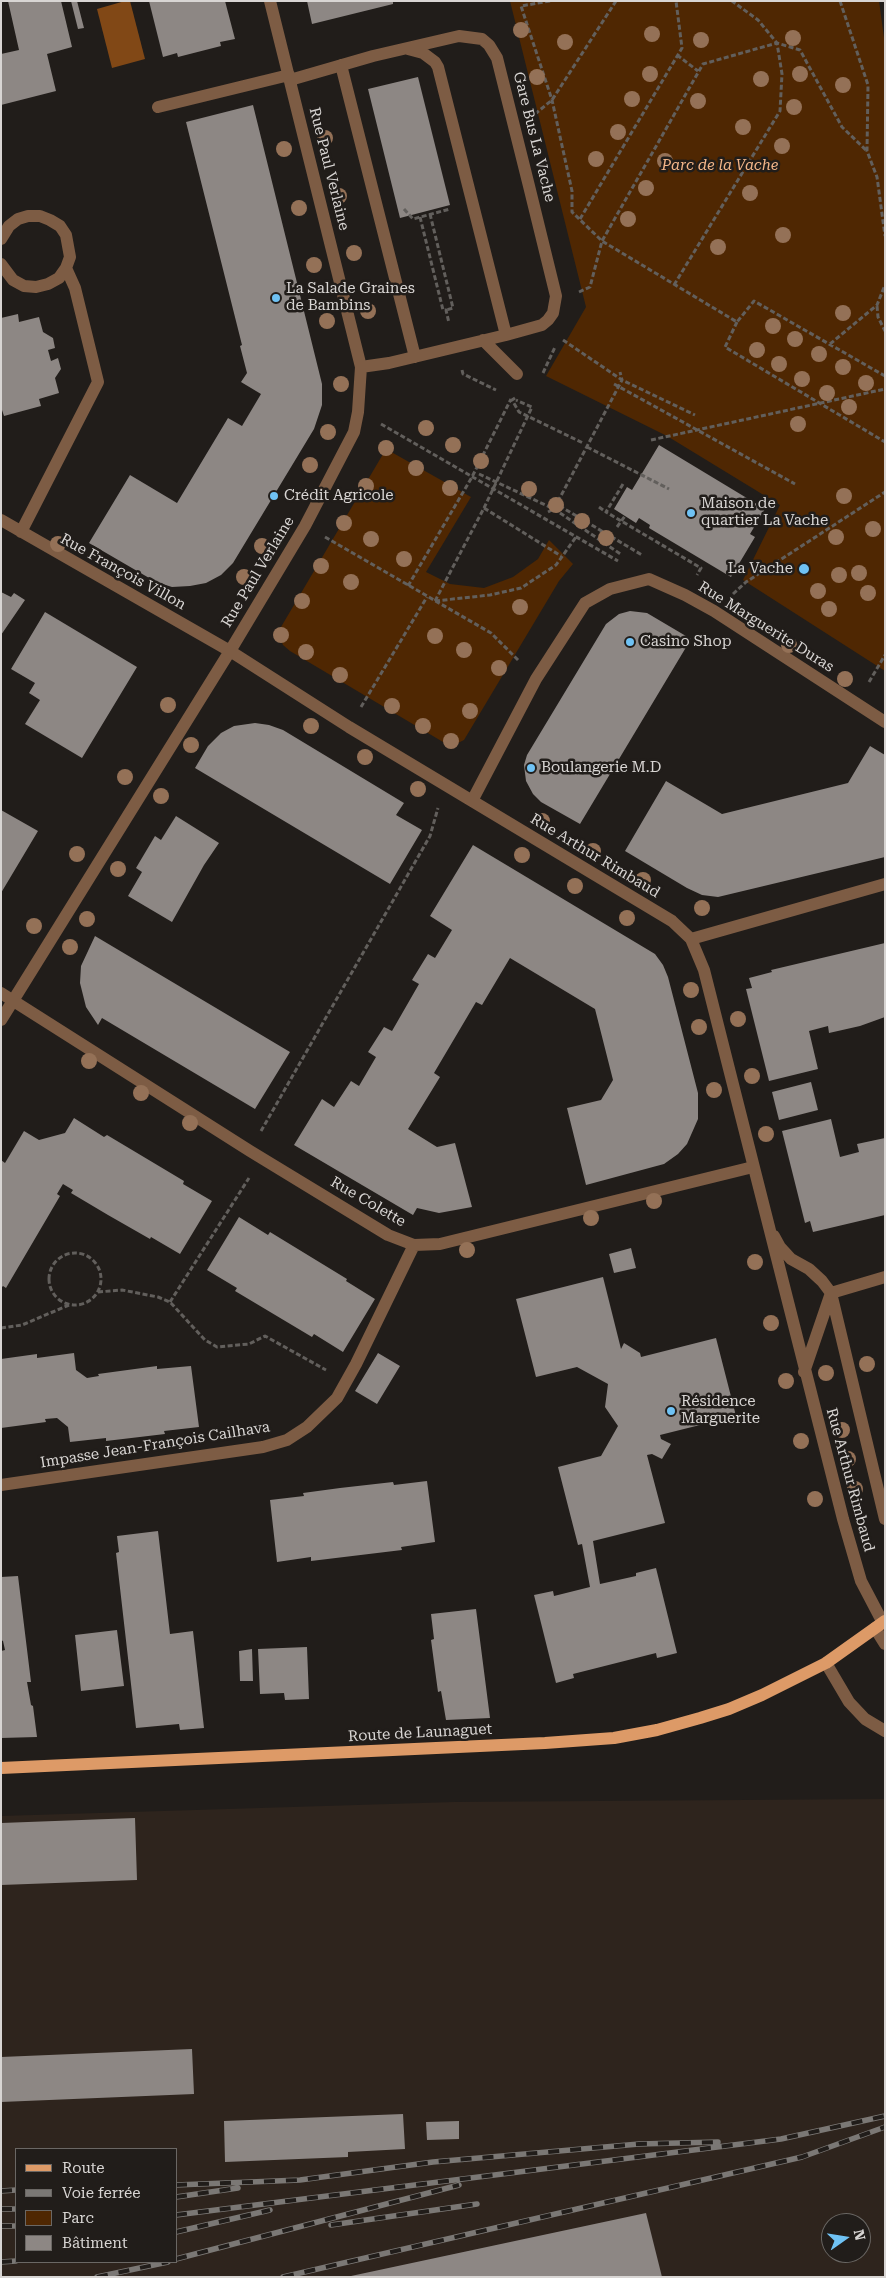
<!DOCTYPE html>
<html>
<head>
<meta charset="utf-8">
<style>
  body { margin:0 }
  #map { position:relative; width:886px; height:2278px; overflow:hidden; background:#211d1a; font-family:"Roboto Serif",serif }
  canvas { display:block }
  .frame { position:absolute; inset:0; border:2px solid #d8d5d3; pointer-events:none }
  .legend { position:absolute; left:15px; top:2148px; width:162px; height:115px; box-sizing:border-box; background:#211d1a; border:1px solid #6a6764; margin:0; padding:6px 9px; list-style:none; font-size:15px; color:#d8d5d3 }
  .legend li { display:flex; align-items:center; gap:10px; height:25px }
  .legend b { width:25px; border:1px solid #6a6764 }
  .north { position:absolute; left:821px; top:2213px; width:50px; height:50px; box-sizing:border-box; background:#211d1a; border:1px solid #6a6764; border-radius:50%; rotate:77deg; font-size:14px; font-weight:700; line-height:20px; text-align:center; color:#d8d5d3 }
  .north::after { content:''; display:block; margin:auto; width:18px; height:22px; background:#6fc2f4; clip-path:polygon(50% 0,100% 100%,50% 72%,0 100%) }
</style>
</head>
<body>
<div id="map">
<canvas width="886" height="2278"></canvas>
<div class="frame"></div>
<ul class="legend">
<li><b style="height:6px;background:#dd9a67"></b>Route</li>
<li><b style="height:6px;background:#7b7875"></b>Voie ferrée</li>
<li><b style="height:14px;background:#4f2702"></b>Parc</li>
<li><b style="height:14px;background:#8d8784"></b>Bâtiment</li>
</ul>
<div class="north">N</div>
</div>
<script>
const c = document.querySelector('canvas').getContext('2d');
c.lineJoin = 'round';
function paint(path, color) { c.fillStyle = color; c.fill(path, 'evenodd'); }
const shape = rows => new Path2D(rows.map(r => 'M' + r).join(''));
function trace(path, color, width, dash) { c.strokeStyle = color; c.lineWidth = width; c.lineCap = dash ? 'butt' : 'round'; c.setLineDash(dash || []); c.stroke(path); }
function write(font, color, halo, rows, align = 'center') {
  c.font = font + ' "Roboto Serif",serif'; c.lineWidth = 5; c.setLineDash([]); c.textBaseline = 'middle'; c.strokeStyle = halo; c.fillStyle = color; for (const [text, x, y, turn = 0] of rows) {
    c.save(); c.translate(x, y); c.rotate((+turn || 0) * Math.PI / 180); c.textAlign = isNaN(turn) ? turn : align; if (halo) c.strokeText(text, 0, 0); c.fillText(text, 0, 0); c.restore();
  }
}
const built = shape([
  [885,1799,885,2277,1,2277,1,1816,454,1802],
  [16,2149,176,2149,176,2262,16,2262],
  [831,2223,861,2223,861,2253,831,2253]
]);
const green = shape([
  [510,1,879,1,885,45,885,671,743,580,780,505,667,436,546,376,586,307],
  [386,449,471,497,426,572,450,584,484,588,513,577,538,559,549,540,573,564,559,581,464,740,456,744,449,745,443,742,290,651,283,645,280,638,281,627]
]);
const water = shape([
  [125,1,130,1,145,59,112,68,97,9]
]);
const building = shape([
  [8,1,61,1,72,47,47,54,56,91,1,105,1,54,19,50],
  [71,1,77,1,84,28,78,29],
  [149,1,225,1,235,39,220,42,221,46,178,57,177,53,163,57],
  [307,1,393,1,393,4,312,24],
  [418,77,450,205,400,218,368,89],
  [253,105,322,384,322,405,314,429,233,563,221,575,206,583,190,586,172,587,156,582,89,543,130,475,177,503,228,418,242,426,261,394,241,382,247,373,240,346,242,345,186,122],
  [18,314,19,322,39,317,43,332,53,338,55,348,48,350,51,361,58,358,61,369,55,378,59,393,39,399,41,406,4,416,1,407,1,318],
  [659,445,765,509,750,534,755,537,731,577,649,528,650,525,639,518,636,523,614,509,627,487,632,490],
  [1,592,11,597,14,593,25,600,1,635],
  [630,611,647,613,691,639,580,824,541,802,533,794,526,781,524,765,527,755,606,624,619,614],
  [45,612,137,667,82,758,25,724,40,700,29,693,35,683,11,669],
  [255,723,269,725,283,730,404,803,396,815,422,830,390,884,195,768,208,746,221,733,234,726],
  [870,746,885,755,885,857,718,897,702,895,687,888,625,851,666,781,722,814,848,783],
  [1,810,38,831,1,893],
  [176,816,219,843,204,865,172,922,128,896,142,872,136,868,155,836,161,840],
  [473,845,655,954,663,965,668,977,698,1093,698,1119,687,1144,678,1154,664,1164,586,1185,567,1108,601,1100,613,1080,595,1009,510,958,482,1005,476,1002,434,1073,440,1077,408,1129,437,1147,455,1143,472,1207,439,1213,417,1208,413,1215,294,1145,322,1099,334,1107,351,1081,359,1086,376,1057,368,1052,384,1027,392,1031,419,984,412,980,428,954,435,958,452,930,430,916],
  [95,936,290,1052,255,1109,102,1018,98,1025,86,1007,80,983,81,966],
  [885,943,885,1017,860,1026,829,1033,828,1026,809,1031,818,1069,769,1081,746,989,752,988,749,978,772,972,771,970],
  [811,1082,818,1110,779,1120,772,1092],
  [74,1118,104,1137,107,1135,184,1181,183,1184,212,1201,180,1254,151,1237,150,1239,108,1215,71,1193,73,1190,63,1184,57,1194,60,1196,6,1288,3,1286,1,1288,1,1160,5,1163,24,1131,39,1140,65,1133],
  [831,1119,840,1157,859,1152,857,1144,885,1138,885,1215,813,1232,810,1221,805,1223,782,1131],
  [239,1217,268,1235,270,1232,347,1279,346,1281,375,1299,343,1352,314,1334,312,1337,235,1291,237,1288,207,1270],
  [631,1248,636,1268,614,1273,609,1254],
  [603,1277,621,1349,624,1343,640,1353,641,1357,716,1338,736,1416,660,1435,661,1439,671,1444,662,1459,652,1454,647,1455,665,1523,593,1541,600,1584,636,1576,636,1573,656,1568,677,1653,657,1658,656,1653,573,1674,574,1678,556,1683,534,1595,553,1591,554,1596,590,1587,582,1544,578,1545,558,1467,601,1456,618,1426,605,1407,608,1384,577,1367,536,1377,516,1299],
  [74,1353,76,1370,87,1378,99,1376,98,1374,157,1366,157,1369,191,1366,199,1427,164,1431,165,1434,106,1441,106,1438,70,1442,68,1427,57,1418,45,1419,46,1422,1,1428,1,1359,37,1354,37,1358],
  [378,1353,400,1366,377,1404,355,1391],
  [427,1481,435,1542,401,1547,402,1550,311,1561,311,1557,277,1562,270,1500,304,1496,303,1493,340,1488,393,1482,394,1485],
  [158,1531,170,1634,193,1631,204,1728,180,1730,179,1724,136,1728,116,1553,119,1552,117,1536],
  [18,1576,31,1682,27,1682,31,1705,33,1706,37,1737,1,1738,1,1651,5,1650,3,1641,1,1640,1,1577],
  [476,1609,490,1718,446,1720,441,1691,438,1692,431,1640,434,1639,431,1614],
  [117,1630,124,1686,81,1691,75,1635],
  [307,1647,309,1699,285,1700,284,1693,260,1694,258,1649],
  [252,1649,253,1681,240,1681,239,1651],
  [135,1818,137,1880,1,1885,1,1823],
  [192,2049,194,2094,1,2102,1,2057],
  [403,2114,405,2149,348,2152,348,2157,225,2162,224,2121],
  [459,2121,459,2139,427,2140,426,2122],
  [646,2213,662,2277,351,2277,351,2276]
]);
const path = shape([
  [550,1,521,6,552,100,572,191,572,212,602,241,737,322,754,301,885,376],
  [840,1,868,85,867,151,877,177,885,236],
  [677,55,698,71],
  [535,114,552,100,616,1],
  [404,209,413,219,450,209],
  [430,214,453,308,446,310],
  [420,217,443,310,446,310,449,323],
  [580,219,682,48,676,1],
  [674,285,780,111,782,74,777,43,758,20,732,1],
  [579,292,590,287,602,241,703,64,777,43,800,50,842,127,867,151],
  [877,306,878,317,885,331],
  [737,322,725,347,885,442],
  [563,340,622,380,695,415],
  [830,344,877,305,885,285],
  [462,370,463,374,496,390],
  [543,373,555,347],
  [614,384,795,484],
  [515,398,512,400,519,412,583,443],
  [381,424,618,561],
  [651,440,885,389],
  [587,447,669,489],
  [479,474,554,509,622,555],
  [623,484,606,512,701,568,697,575],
  [553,502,642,555],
  [599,507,606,512],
  [484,508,561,556],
  [548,512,554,509,622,380,620,372],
  [617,527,625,516],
  [325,537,491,633,519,661],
  [408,586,472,477,511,399],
  [733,594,746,582,885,492],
  [435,601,484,508,532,407,516,400],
  [435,601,490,595,521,588,556,565,576,537],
  [869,682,885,655],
  [361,707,427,597],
  [261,1131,430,836,438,808],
  '49 1279a26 26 0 1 1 52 0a26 26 0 1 1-52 0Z',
  [98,1292,122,1290,158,1297,170,1302,205,1340,217,1347,249,1344,265,1336,326,1370],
  [170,1302,249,1178],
  [1,1328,22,1325,69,1305]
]);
const minor = shape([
  [408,49,423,53,435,62,438,67,506,335],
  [341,65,415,357],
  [290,80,373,56,459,36,482,39,489,45,497,58,529,186,556,296,553,313,548,320,542,325,506,335,389,363,361,367],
  [158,107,289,75],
  [1,239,9,226,18,219,28,216,40,216,50,220,60,226,66,235,70,257,66,268,59,278,48,284,36,287,24,286,13,280,1,264],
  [483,340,517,374],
  [1,520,230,651,349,727,672,921,691,939,704,970,843,1519,861,1581,883,1623],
  [21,532,98,382,75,288,66,268],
  [472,801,536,679,585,603,610,589,649,579,685,595,714,611,885,722],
  [691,939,885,884],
  [1,993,250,1151,388,1235,414,1245,440,1244,753,1167],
  [1,1020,230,651,305,526,354,432,358,412,361,367,270,1],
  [774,1236,780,1247,791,1259,809,1269,822,1281,831,1293,885,1519],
  [804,1372,831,1293,885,1277],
  [1,1485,263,1447,287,1440,307,1427,337,1398,356,1364,414,1245],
  [875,1628,885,1644],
  [826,1663,849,1702,865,1719,885,1731]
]);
const major = shape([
  [1,1768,545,1743,614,1738,657,1730,700,1718,729,1709,762,1695,826,1663,885,1621]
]);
const rail = shape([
  [176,2185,300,2180,433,2162,639,2144,718,2142],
  [1,2191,16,2190],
  [176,2197,238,2188],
  [1,2209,16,2209],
  [176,2215,781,2139,885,2116],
  [331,2225,477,2204],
  [1,2226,16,2226],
  [176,2232,270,2210],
  [176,2259,459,2185],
  [1,2262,16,2261],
  [97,2277,168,2262],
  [283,2277,802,2157,885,2127]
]);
const trees = [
  [521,30],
  [652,34],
  [793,38],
  [701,40],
  [565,42],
  [650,74],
  [800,74],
  [537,77],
  [761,79],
  [843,85],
  [632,99],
  [698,101],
  [794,107],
  [743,127],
  [618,132],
  [325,138],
  [782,146],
  [284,149],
  [596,159],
  [665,161],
  [646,188],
  [750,193],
  [339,196],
  [299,208],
  [628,219],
  [783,235],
  [718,247],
  [354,253],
  [314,265],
  [368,311],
  [843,313],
  [327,321],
  [773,326],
  [795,339],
  [757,350],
  [819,354],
  [779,364],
  [843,367],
  [802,379],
  [866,383],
  [341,384],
  [827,393],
  [849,407],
  [798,424],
  [426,428],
  [328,432],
  [453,445],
  [386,448],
  [481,461],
  [310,465],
  [416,468],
  [366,486],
  [450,488],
  [529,489],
  [844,496],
  [556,505],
  [582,521],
  [344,523],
  [873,529],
  [836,537],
  [606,538],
  [371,539],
  [58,544],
  [262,546],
  [404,559],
  [321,566],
  [859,573],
  [839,575],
  [244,577],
  [351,582],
  [818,591],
  [868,593],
  [302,601],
  [520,607],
  [829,609],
  [281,635],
  [435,636],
  [789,645],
  [464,650],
  [306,652],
  [499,668],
  [340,675],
  [845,679],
  [168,705],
  [392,706],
  [470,711],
  [311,726],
  [423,726],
  [451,741],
  [191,745],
  [365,757],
  [125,777],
  [418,789],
  [161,796],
  [542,821],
  [593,851],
  [77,854],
  [522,855],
  [118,869],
  [643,880],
  [575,886],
  [702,908],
  [627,918],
  [87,919],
  [34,926],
  [70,947],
  [691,990],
  [738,1019],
  [699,1027],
  [89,1061],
  [752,1076],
  [714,1090],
  [141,1093],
  [190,1123],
  [766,1134],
  [654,1201],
  [591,1218],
  [467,1250],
  [755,1262],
  [771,1323],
  [867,1364],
  [826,1373],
  [786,1381],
  [842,1430],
  [801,1441],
  [848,1459],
  [855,1489],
  [815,1499]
];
const markers = [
  [276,298,5,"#6fc2f4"],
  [274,496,5,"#6fc2f4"],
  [691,513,5,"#6fc2f4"],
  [804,569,6,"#6fc2f4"],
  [630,642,5,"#6fc2f4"],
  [531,768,5,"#6fc2f4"],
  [671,1411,5,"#6fc2f4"]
];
const streetNames = [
  ["Gare Bus La Vache",534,137,76],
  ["Rue Paul Verlaine",329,169,76],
  ["Rue François Villon",123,572,29],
  ["Rue Paul Verlaine",258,572,-59],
  ["Rue Marguerite Duras",766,627,32],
  ["Rue Arthur Rimbaud",595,856,31],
  ["Rue Colette",368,1202,30],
  ["Impasse Jean-François Cailhava",155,1445,-9],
  ["Rue Arthur Rimbaud",850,1480,75],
  ["Route de Launaguet",420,1733,-3]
];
const parkNames = [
  ["Parc de la Vache",720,166]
];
const poiNames = [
  ["La Salade Graines",286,289],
  ["de Bambins",286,306],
  ["Crédit Agricole",284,496],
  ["Maison de",701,504],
  ["quartier La Vache",701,521],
  ["La Vache",793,569,"right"],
  ["Casino Shop",640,642],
  ["Boulangerie M.D",541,768],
  ["Résidence",681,1402],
  ["Marguerite",681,1419]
];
paint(built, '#2e241d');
paint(green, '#4f2702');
paint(water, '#814816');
paint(building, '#8d8784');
trace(path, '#625f5c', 3, [5, 2.5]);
trace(minor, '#7d5c44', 12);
trace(major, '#dd9a67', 12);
trace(rail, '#7b7875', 5.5);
trace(rail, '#211d1a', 4, [11]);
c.fillStyle = '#947157';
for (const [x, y] of trees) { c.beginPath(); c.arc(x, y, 8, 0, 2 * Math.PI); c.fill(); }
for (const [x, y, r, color] of markers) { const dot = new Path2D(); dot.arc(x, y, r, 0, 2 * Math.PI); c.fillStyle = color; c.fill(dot); trace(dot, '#211d1a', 2); }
write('15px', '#d8d5d3', '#211d1a', streetNames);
write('italic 15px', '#f2b589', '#211d1a', parkNames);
write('15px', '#d8d5d3', '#211d1a', poiNames, 'left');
</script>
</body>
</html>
